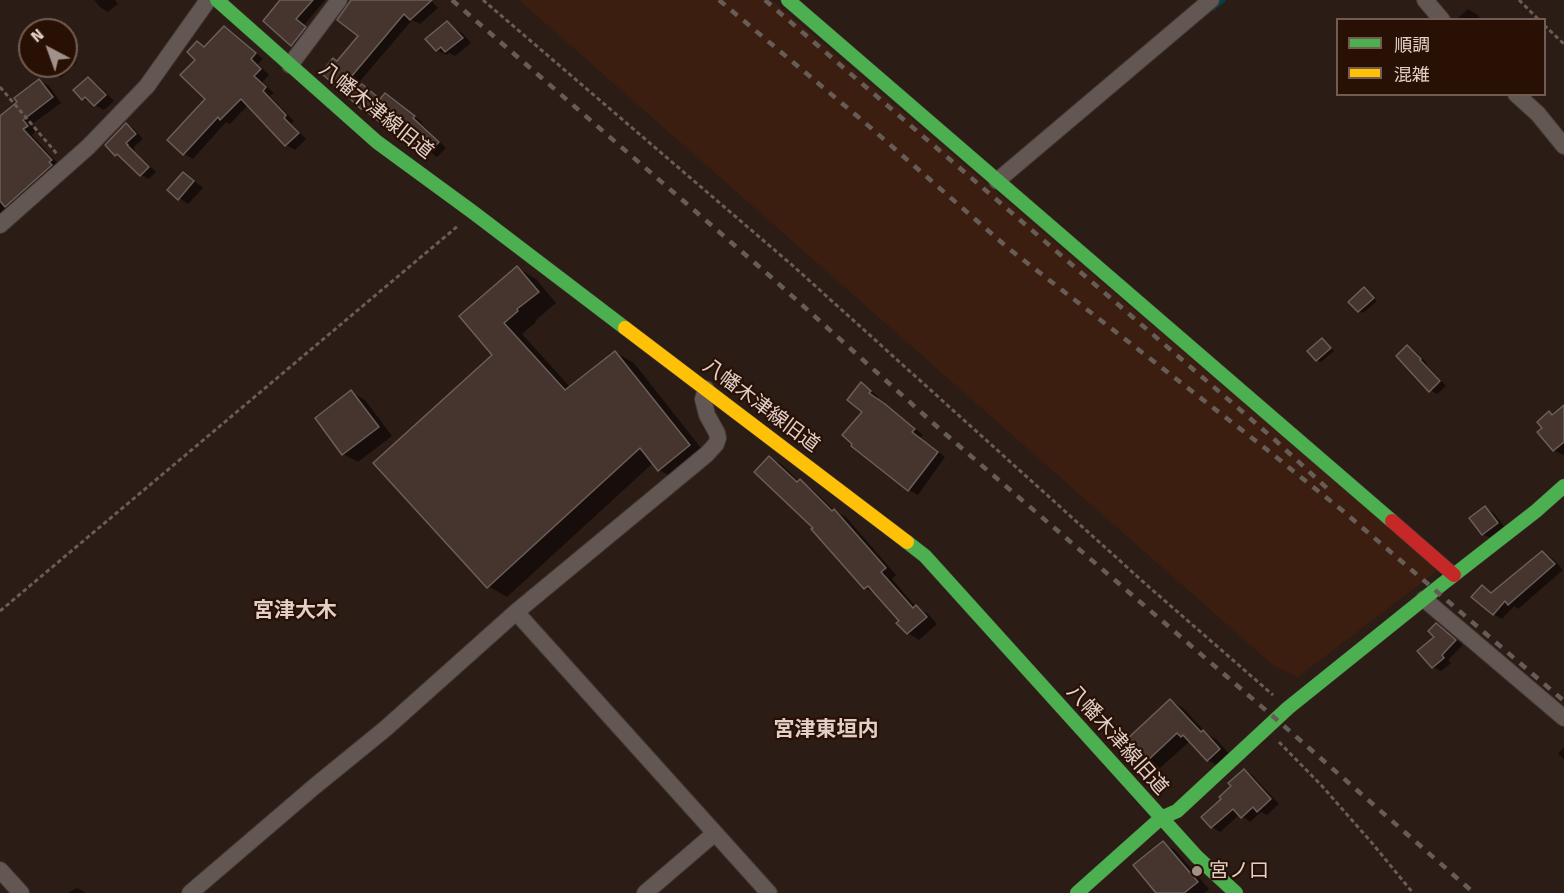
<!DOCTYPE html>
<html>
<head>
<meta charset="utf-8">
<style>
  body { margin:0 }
  #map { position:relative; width:1564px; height:893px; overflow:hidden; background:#2b1c16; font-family:"Fira Sans","Noto Sans JP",sans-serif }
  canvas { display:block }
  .legend { position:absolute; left:1336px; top:18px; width:210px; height:78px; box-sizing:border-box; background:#291005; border:2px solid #735d53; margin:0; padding:8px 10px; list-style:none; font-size:18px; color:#e2d0c8 }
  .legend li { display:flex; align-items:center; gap:12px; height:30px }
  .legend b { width:30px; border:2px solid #735d53 }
  .north { position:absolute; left:18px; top:18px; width:60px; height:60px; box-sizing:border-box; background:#291005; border:2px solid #735d53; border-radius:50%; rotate:319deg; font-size:16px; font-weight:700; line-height:24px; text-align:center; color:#e2d0c8 }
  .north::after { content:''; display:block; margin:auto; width:21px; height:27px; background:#a2918a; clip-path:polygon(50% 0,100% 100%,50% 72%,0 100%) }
</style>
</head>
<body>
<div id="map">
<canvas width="1564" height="893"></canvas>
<ul class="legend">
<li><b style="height:8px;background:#4caf50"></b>順調</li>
<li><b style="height:8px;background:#ffc107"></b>混雑</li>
</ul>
<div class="north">N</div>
</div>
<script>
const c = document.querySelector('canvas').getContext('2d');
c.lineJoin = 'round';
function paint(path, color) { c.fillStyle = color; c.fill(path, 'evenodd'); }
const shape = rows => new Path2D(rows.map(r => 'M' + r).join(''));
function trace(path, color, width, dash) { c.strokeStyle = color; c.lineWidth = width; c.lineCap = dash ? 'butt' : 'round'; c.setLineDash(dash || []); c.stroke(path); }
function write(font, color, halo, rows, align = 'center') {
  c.font = font + ' "Fira Sans","Noto Sans JP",sans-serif'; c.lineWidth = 4.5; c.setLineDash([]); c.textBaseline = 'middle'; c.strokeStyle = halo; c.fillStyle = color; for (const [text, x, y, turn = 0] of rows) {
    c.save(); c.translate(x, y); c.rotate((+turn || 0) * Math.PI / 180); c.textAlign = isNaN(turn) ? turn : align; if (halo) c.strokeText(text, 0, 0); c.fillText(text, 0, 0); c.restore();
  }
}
const built = shape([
  [519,0,772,0,1438,570,1298,677,1274,666]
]);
const shadow = shape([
  [94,0,115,0,118,4,108,12,100,7],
  [282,0,325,0,304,25,314,33,301,50,292,45,265,21],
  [356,0,431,0,438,8,420,24,412,20,349,94,341,89,360,36],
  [1468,9,1478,15,1481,20,1457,20,1457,19],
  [447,23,463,34,471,43,455,56,449,53,446,55,437,50],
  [225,27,233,32,263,59,258,64,269,75,262,82,274,93,270,96,294,121,291,123,306,139,295,150,286,145,248,105,230,124,226,122,193,159,184,154,207,99,197,60,198,43,205,48],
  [66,52,77,62,61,78,52,73,45,66,66,66],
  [88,78,97,84,114,101,104,110,83,99,75,90],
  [40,81,49,86,61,103,31,125,36,131,32,135,60,166,0,217,0,118,19,102],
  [362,86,381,100,393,99,422,122,421,123,446,148,437,157,398,129,397,131,388,127],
  [127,124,134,129,143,139,133,148,135,150,134,151,156,172,149,179,141,175,124,159,116,155],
  [183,173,192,179,203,188,188,204,179,198],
  [518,268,536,279,556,303,535,321,536,322,522,334,571,388,615,352,634,363,708,457,677,480,659,470,653,463,507,597,488,586,494,355],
  [1364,289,1377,301,1363,313,1359,311],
  [1322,340,1326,342,1334,351,1321,362,1317,360],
  [1408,347,1414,350,1427,363,1426,364,1446,386,1437,394,1430,390],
  [861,384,879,397,877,399,894,411,923,435,920,438,945,457,918,495,909,490,853,446,864,411],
  [351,392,365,400,392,436,358,462,343,454],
  [1564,407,1564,454,1563,455,1554,450,1544,429,1549,413,1554,416],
  [770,458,781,464,799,481,811,488,836,512,846,517,896,575,892,579,915,606,928,614,937,624,919,640,908,633,901,621,877,595,865,588,814,529,815,528],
  [1485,508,1494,513,1506,529,1492,539,1483,534],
  [1543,553,1552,558,1563,570,1518,609,1514,606,1502,619,1493,614,1483,587,1493,593],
  [1436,624,1443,629,1463,645,1448,660,1451,663,1441,671,1433,667,1419,651,1436,637],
  [1170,700,1183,708,1207,734,1216,739,1232,757,1221,768,1208,760,1190,741,1160,768,1147,760],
  [1564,747,1564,759,1558,754],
  [1244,770,1252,775,1279,804,1267,815,1261,812,1250,822,1240,814,1220,832,1212,827,1223,799],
  [1163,843,1175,850,1209,889,1204,893,1157,893],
  [77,888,86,893,68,893]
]);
const stream = shape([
  [1213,8,1223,0]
]);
const building = shape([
  [280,0,313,0,296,19,306,27,291,46,263,21,280,0],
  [351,0,432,0,410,20,404,14,340,90,321,73,333,58,337,61,358,36,337,20,351,0],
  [447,21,463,38,445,52,441,47,436,51,425,39,447,21],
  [224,26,256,53,251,59,261,69,254,76,266,87,263,91,286,115,284,118,299,133,285,146,241,99,220,120,218,117,183,155,167,140,205,99,180,75,195,60,187,52,197,41,204,47,224,26],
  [88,77,106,95,94,106,85,97,82,100,73,90,88,77],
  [39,79,53,97,23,120,28,126,23,129,52,160,49,162,52,165,5,207,0,201,0,116,17,102,14,98,39,79],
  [362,84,380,99,385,93,415,116,413,118,439,142,428,154,390,125,387,128,362,108,361,109,347,96,362,84],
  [126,123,136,134,126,143,128,145,127,145,149,167,140,176,117,154,115,156,105,145,126,123],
  [183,172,194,181,178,200,167,190,183,172],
  [517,266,539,292,517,309,518,311,504,323,565,390,615,351,690,445,658,471,640,448,487,588,373,463,492,355,459,316,517,266],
  [1364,287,1374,298,1358,312,1348,302,1364,287],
  [1322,338,1331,348,1316,361,1307,351,1322,338],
  [1407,345,1421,359,1420,360,1440,381,1429,392,1396,356,1407,345],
  [861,382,871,391,869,393,885,404,915,429,912,432,938,452,908,491,851,446,852,444,842,435,862,412,847,400,861,382],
  [351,390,379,427,342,455,315,418,351,390],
  [1564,405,1564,442,1553,451,1537,432,1542,428,1537,422,1549,411,1552,415,1564,405],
  [769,456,797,482,800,479,832,511,834,509,886,568,881,572,913,608,916,605,927,617,907,634,896,623,899,621,868,586,864,589,811,529,813,528,754,472,769,456],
  [1485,506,1498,523,1482,535,1469,518,1485,506],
  [1542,551,1555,564,1508,605,1505,601,1493,615,1471,597,1482,585,1491,593,1542,551],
  [1436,623,1456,640,1442,655,1444,658,1432,668,1417,651,1434,637,1428,631,1436,623],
  [1170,699,1201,732,1203,730,1220,749,1207,761,1183,735,1181,737,1177,733,1146,762,1126,740,1170,699],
  [1244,769,1271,799,1257,812,1253,807,1241,818,1233,809,1211,828,1201,817,1221,799,1219,797,1231,786,1228,783,1244,769],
  [1163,841,1198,882,1184,893,1156,893,1133,865,1163,841]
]);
const path = shape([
  [483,0,792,265,1149,587,1273,695],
  [1519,0,1539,20],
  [1544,25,1564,44],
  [0,87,57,154],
  [0,611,459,225],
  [1279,742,1322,786,1372,843,1413,893]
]);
const street = shape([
  [1425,0,1442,20],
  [290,65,339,0],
  [1516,94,1538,114,1564,146],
  [997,181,1211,0],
  [0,225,88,147,147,86,208,0],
  [1424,599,1564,718],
  [516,612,769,893],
  [0,870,21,893],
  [190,893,315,786,385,729,516,612,707,454,716,444,718,438,717,433,707,415,703,399,706,389],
  [645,893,715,833]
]);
const fast = shape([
  [217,0,377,142,474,213,625,328],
  [788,0,1392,521],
  [907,542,925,556,1197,857,1236,893],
  [1077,893,1161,818,1177,811,1288,708,1441,585,1536,511,1564,486]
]);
const slow = shape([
  [625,328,907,542]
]);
const jam = shape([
  [1392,521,1454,575]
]);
const rail = shape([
  [452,0,771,277,943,432,1276,719,1474,893],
  [719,0,863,121,1008,248,1261,445,1343,511,1564,701],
  [765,0,1274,439,1331,492]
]);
const markers = [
  [1197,871,6,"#a2918a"]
];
const streetNames = [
  ["八幡木津線旧道",376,111,39],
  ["八幡木津線旧道",761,406,37],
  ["八幡木津線旧道",1117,740,48]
];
const poiNames = [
  ["宮ノ口",1209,871]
];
const neighbourhoodNames = [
  ["宮津大木",295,611],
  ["宮津東垣内",826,730]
];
paint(built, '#3c1e11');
paint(shadow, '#0007');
trace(stream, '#04404c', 5);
paint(building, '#45352e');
trace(building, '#6c5f59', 1.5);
trace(street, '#443833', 18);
trace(fast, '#443833', 15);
trace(slow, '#443833', 15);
trace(jam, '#443833', 15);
trace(path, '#685d58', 3, [4.5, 3]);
trace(street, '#625752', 16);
trace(fast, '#4caf50', 14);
trace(slow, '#ffc107', 14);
trace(jam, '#c62828', 14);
trace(rail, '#675d57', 4.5, [8, 8]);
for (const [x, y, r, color] of markers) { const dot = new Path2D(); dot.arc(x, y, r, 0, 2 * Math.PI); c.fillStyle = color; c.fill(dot); trace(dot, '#291005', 2); }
write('20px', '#e2d0c8', '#291005', streetNames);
write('20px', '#e2d0c8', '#291005', poiNames, 'left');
write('bold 21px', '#e2d0c8', '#291005', neighbourhoodNames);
</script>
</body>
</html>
